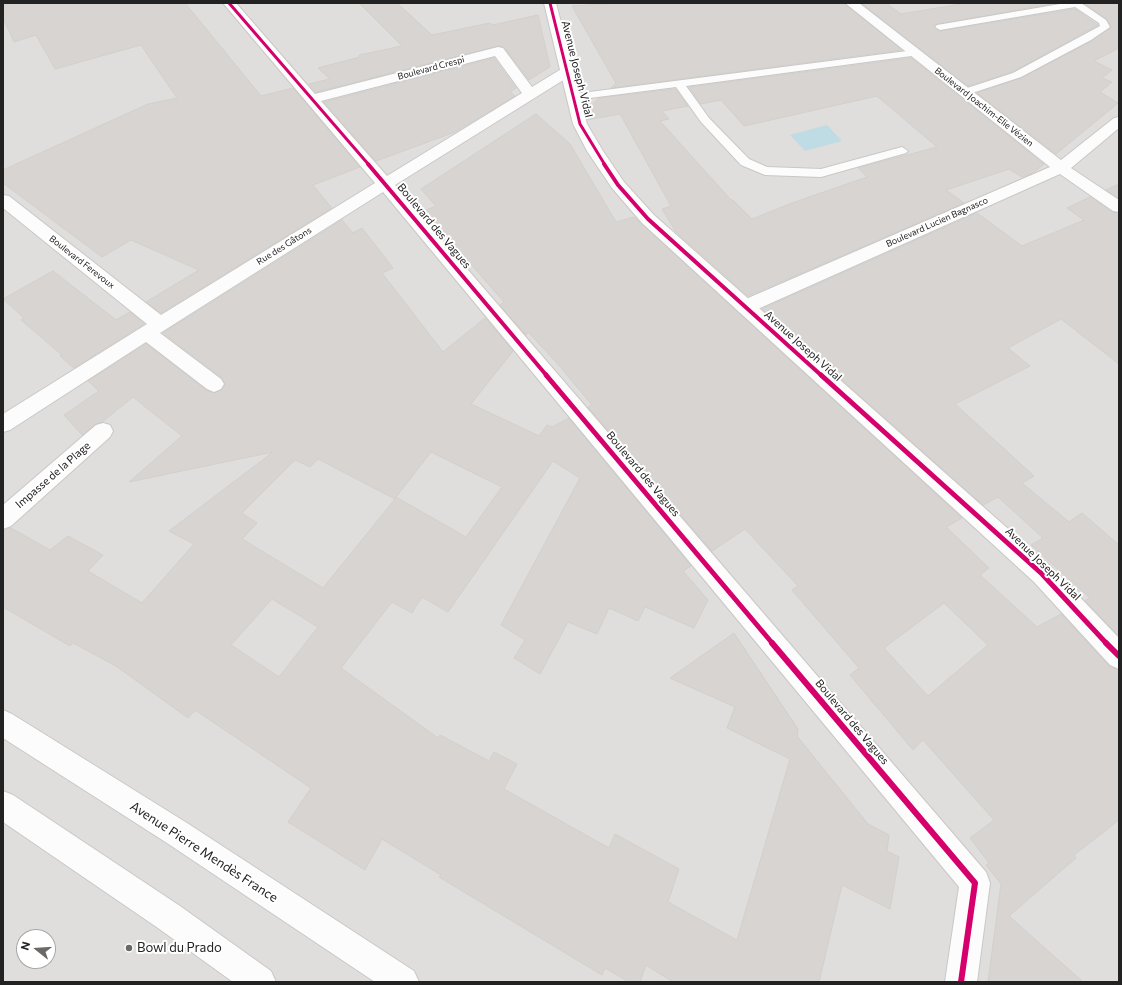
<!DOCTYPE html>
<html>
<head>
<meta charset="utf-8">
<style>
  body { margin:0 }
  #map { position:relative; width:1122px; height:985px; overflow:hidden; background:#f0eeeb; font-family:Commissioner,sans-serif }
  canvas { display:block }
  .frame { position:absolute; inset:0; border:4px solid #222; pointer-events:none }
  .north { position:absolute; left:16px; top:929px; width:40px; height:40px; box-sizing:border-box; background:#fff; border:1px solid #a7a7a7; border-radius:50%; rotate:287deg; font-size:11px; font-weight:700; line-height:16px; text-align:center; color:#222 }
  .north::after { content:''; display:block; margin:auto; width:14px; height:18px; background:#6a6968; clip-path:polygon(50% 0,100% 100%,50% 72%,0 100%) }
</style>
</head>
<body>
<div id="map">
<canvas width="1122" height="985"></canvas>
<div class="frame"></div>
<div class="north">N</div>
</div>
<script>
const c = document.querySelector('canvas').getContext('2d');
c.lineJoin = 'round';
function paint(path, color) { c.fillStyle = color; c.fill(path, 'evenodd'); }
const shape = rows => new Path2D(rows.map(r => 'M' + r).join(''));
function trace(path, color, width, dash) { c.strokeStyle = color; c.lineWidth = width; c.lineCap = dash ? 'butt' : 'round'; c.setLineDash(dash || []); c.stroke(path); }
function write(font, color, halo, rows, align = 'center') {
  c.font = font + ' Commissioner,sans-serif'; c.lineWidth = 4; c.setLineDash([]); c.textBaseline = 'middle'; c.strokeStyle = halo; c.fillStyle = color; for (const [text, x, y, turn = 0] of rows) {
    c.save(); c.translate(x, y); c.rotate((+turn || 0) * Math.PI / 180); c.textAlign = isNaN(turn) ? turn : align; if (halo) c.strokeText(text, 0, 0); c.fillText(text, 0, 0); c.restore();
  }
}
const residential = shape([
  [3,3,1119,3,1119,982,3,982],
  [24,937,48,937,48,961,24,961]
]);
const water = shape([
  [827,125,842,141,805,151,790,135]
]);
const building = shape([
  [3,3,185,3,261,96,293,88,360,167,313,185,332,208,161,313,146,302,199,270,131,240,102,257,3,183,3,170,148,104,177,98,141,45,55,69,36,35,14,42,3,18,3,3],
  [359,3,397,3,432,35,490,23,493,25,538,15,550,67,529,80,504,47,498,46,316,92,309,84,330,79,318,68,360,57,359,55,402,46,359,3],
  [623,3,844,3,902,50,611,88,616,83,572,6,623,3],
  [861,3,886,3,901,14,967,3,1057,3,937,24,934,27,940,31,1075,9,1098,25,1012,72,968,86,861,3],
  [1084,3,1119,3,1119,48,1094,61,1112,70,1102,78,1112,82,1100,92,1118,103,1056,154,977,93,1022,78,1092,41,1111,28,1107,19,1084,3],
  [494,58,516,88,510,92,515,96,455,132,376,161,324,102,494,58],
  [911,58,1044,164,1033,173,1022,177,1009,169,946,190,964,203,748,296,676,232,662,209,671,206,620,114,587,120,585,111,599,98,675,89,688,106,662,111,669,119,660,121,731,200,733,200,752,219,792,203,867,177,858,168,937,147,877,96,744,126,721,100,701,104,689,87,911,58],
  [536,114,570,144,616,222,634,217,962,518,946,527,989,568,980,575,1037,627,1061,614,1109,666,1119,670,1119,820,1074,855,1076,858,1009,916,1083,982,988,982,1001,884,986,865,989,863,970,838,994,820,923,740,913,750,850,675,859,668,792,590,798,586,745,529,712,551,588,407,592,405,556,362,528,332,526,335,500,305,504,302,424,211,436,206,421,189,536,114],
  [944,603,988,645,928,696,884,648,944,603],
  [1119,184,1119,198,1106,190,1119,184],
  [1090,197,1112,212,1119,213,1119,364,1061,319,1008,348,1030,366,955,404,1034,476,1022,483,1069,522,1082,513,1119,545,1119,636,1085,601,1090,598,1031,545,1043,538,998,497,983,505,762,309,977,213,1022,246,1084,220,1067,208,1090,197],
  [342,220,353,233,362,228,393,268,382,273,443,352,485,318,513,351,471,404,539,436,547,425,552,427,569,418,691,566,683,571,708,600,694,628,645,607,638,621,609,608,597,634,568,622,540,674,514,658,525,640,501,625,580,478,553,461,448,612,422,597,412,613,392,602,341,668,438,738,440,735,489,761,494,752,517,764,504,789,609,848,615,834,679,869,668,902,737,940,790,759,727,728,735,707,670,678,734,633,798,729,797,736,868,824,889,835,887,851,899,857,890,909,842,885,819,982,673,982,646,965,640,982,629,982,605,968,602,975,439,877,441,875,382,839,365,870,288,822,311,788,195,710,188,718,116,666,73,643,70,646,3,607,3,530,11,528,50,550,68,536,103,555,88,571,142,603,194,544,169,531,273,452,129,482,182,436,133,397,102,422,95,424,82,435,64,415,99,391,88,381,146,344,206,390,213,393,222,390,225,385,222,378,163,333,342,220],
  [431,452,502,487,466,537,396,497,431,452],
  [318,459,395,499,323,588,242,539,257,523,242,513,295,460,310,467,318,459],
  [272,599,318,627,279,677,231,645,272,599],
  [53,271,116,320,130,312,144,324,74,368,60,356,62,355,21,320,24,318,3,299,53,271]
]);
const service = shape([
  [1066,3,1081,3,1106,20,1110,27,1091,40,1021,77,969,94,961,94,960,92,961,90,1013,73,1100,26,1099,23,1075,7,940,30,935,27,937,25,1066,3],
  [915,50,920,53,919,55,686,86,709,118,749,159,767,167,821,169,902,147,908,151,906,153,821,177,765,175,741,165,701,122,676,87,574,100,569,97,574,94,915,50]
]);
const minor = shape([
  [223,3,236,3,315,94,498,47,503,48,532,87,563,68,573,68,575,71,573,74,395,185,986,872,990,883,977,982,945,982,959,887,383,192,160,333,221,379,224,384,221,389,214,392,207,389,146,342,10,430,3,432,3,414,147,324,3,208,3,195,9,196,161,315,375,183,223,3],
  [495,56,522,93,387,176,321,101,495,56],
  [845,3,859,3,1061,160,1114,118,1119,117,1119,128,1071,168,1119,200,1119,212,1113,211,1060,174,751,312,745,314,739,312,736,307,739,302,1050,167,845,3],
  [103,423,110,425,113,431,110,437,11,526,3,529,3,505,96,425,103,423]
]);
const tertiary = shape([
  [544,3,556,3,587,124,603,151,624,182,654,215,1050,566,1119,638,1119,669,1110,665,1034,582,642,223,612,188,587,151,573,124,544,3],
  [3,710,12,714,187,823,414,971,419,982,375,982,167,843,3,738,3,710],
  [3,791,13,795,180,906,271,971,276,982,233,982,158,928,3,822,3,791]
]);
const cyclewayFar3 = shape([
  [229,3,369,165],
  [550,3,580,124,605,165]
]);
const cyclewayFar2 = shape([
  [368,164,547,376],
  [604,164,618,185,648,219,822,376]
]);
const cyclewayFar1 = shape([
  [546,375,773,644],
  [821,375,1042,574,1107,644]
]);
const cycleway = shape([
  [772,643,975,883,961,982],
  [1106,643,1119,656]
]);
const markers = [
  [129,948,4,"#6a6968"]
];
const farStreetnames = [
  ["Boulevard Crespi",431,68,-15],
  ["Boulevard Joachim-Elie Vézien",984,107,38],
  ["Boulevard Lucien Bagnasco",937,222,-24],
  ["Rue des Gâtons",284,246,-32],
  ["Boulevard Ferevoux",82,262,38]
];
const streetNames = [
  ["Avenue Joseph Vidal",577,69,76],
  ["Boulevard des Vagues",434,226,50],
  ["Avenue Joseph Vidal",803,346,42],
  ["Boulevard des Vagues",643,474,50],
  ["Impasse de la Plage",53,475,-41],
  ["Avenue Joseph Vidal",1043,564,44],
  ["Boulevard des Vagues",852,722,50]
];
const nearStreetnames = [
  ["Avenue Pierre Mendès France",204,852,33]
];
const nearPoinames = [
  ["Bowl du Prado",137,948]
];
paint(residential, '#dfdedc');
paint(water, '#bfdbe3');
paint(building, '#d7d4d2');
trace(building, '#d3d0cc', 1);
trace(service, '#c9c8c7', 2);
trace(minor, '#c9c8c7', 2);
trace(tertiary, '#c9c8c7', 2);
paint(service, '#fdfcfc');
paint(minor, '#fdfcfc');
paint(tertiary, '#fdfcfc');
trace(cyclewayFar3, '#d6006c', 3);
trace(cyclewayFar2, '#d6006c', 4);
trace(cyclewayFar1, '#d6006c', 5);
trace(cycleway, '#d6006c', 6);
for (const [x, y, r, color] of markers) { const dot = new Path2D(); dot.arc(x, y, r, 0, 2 * Math.PI); c.fillStyle = color; c.fill(dot); trace(dot, '#fff', 1.5); }
write('9px', '#222', '#fff', farStreetnames);
write('11px', '#222', '#fff', streetNames);
write('13px', '#222', '#fff', nearStreetnames);
write('13px', '#222', '#fff', nearPoinames, 'left');
</script>
</body>
</html>
